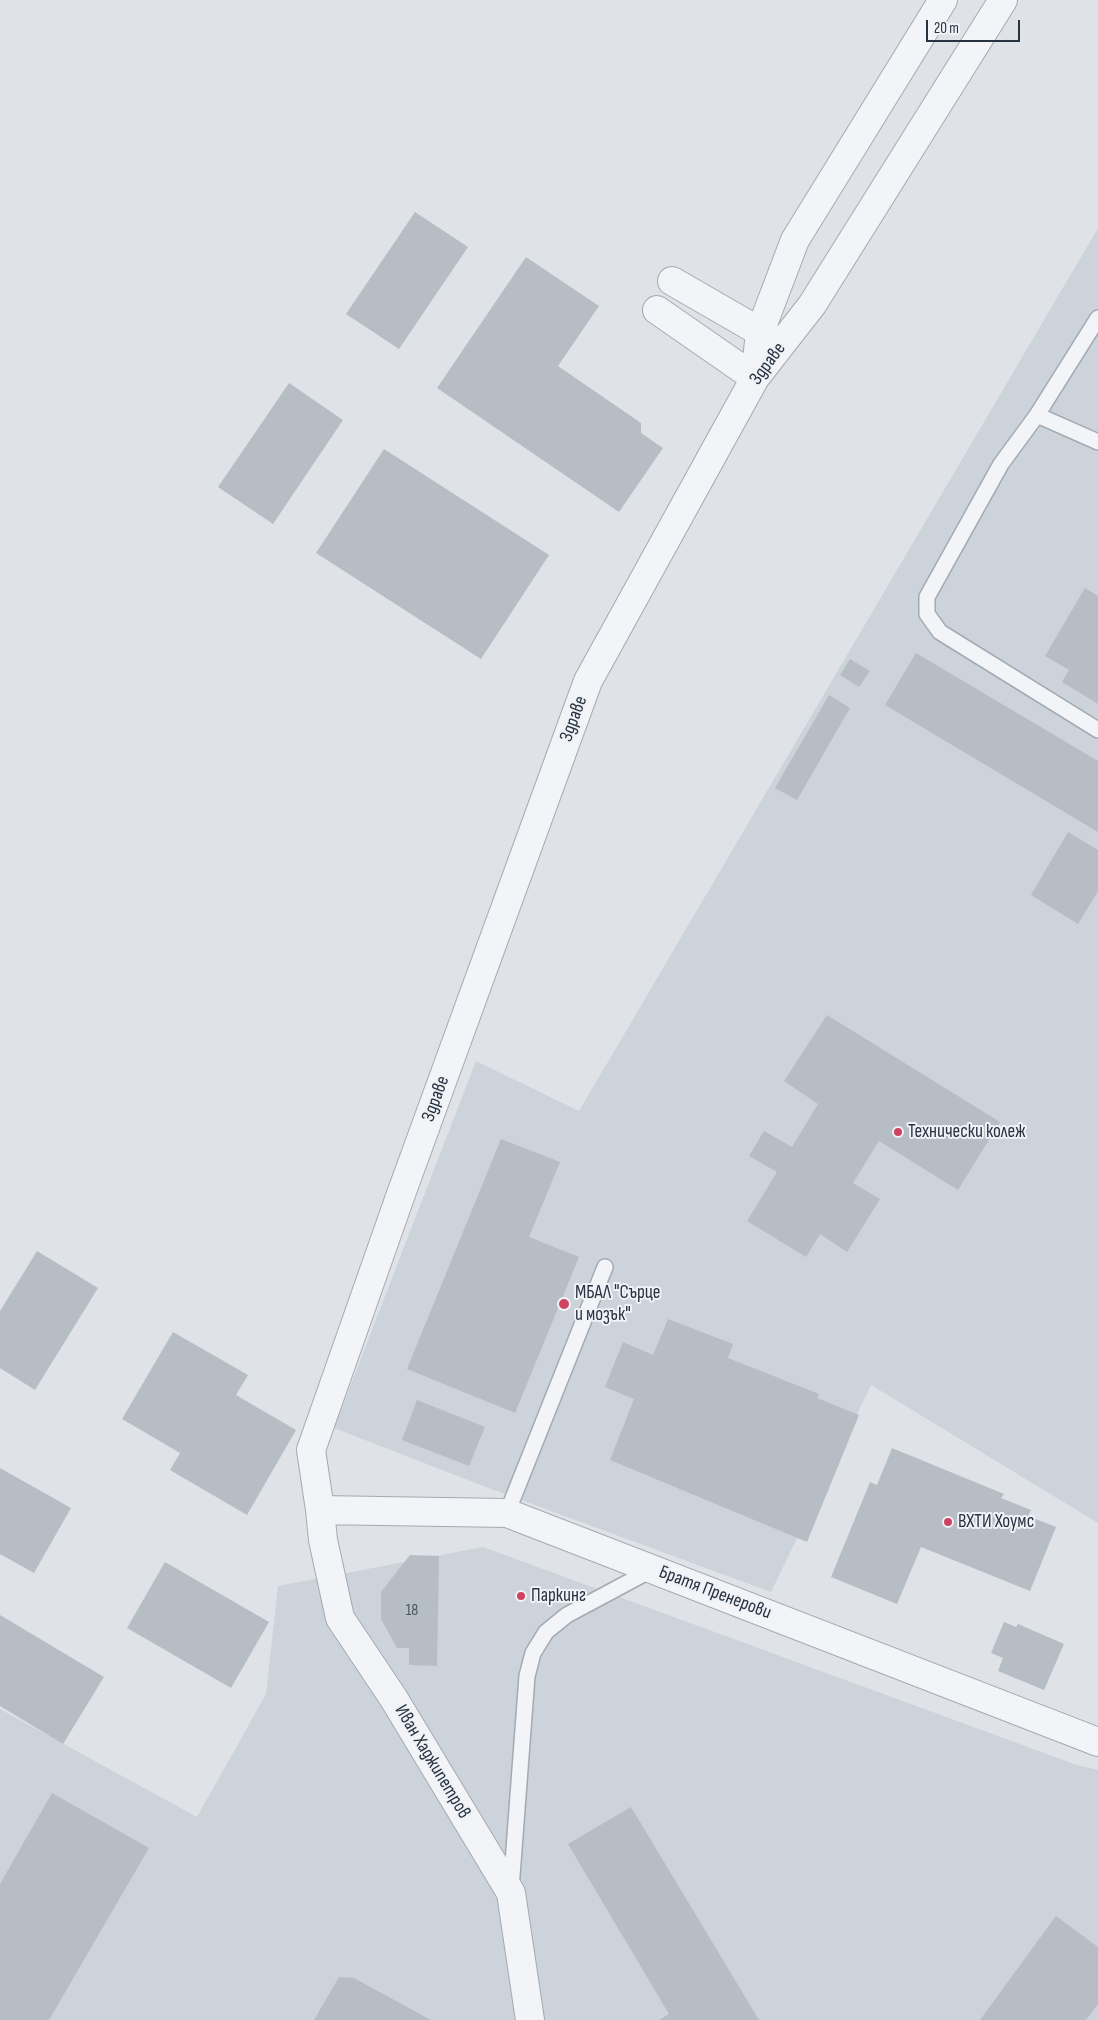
<!DOCTYPE html>
<html>
<head>
<meta charset="utf-8">
<style>
  body { margin:0 }
  #map { position:relative; width:1098px; height:2020px; overflow:hidden; background:#dfe3e8; font-family:"Sofia Sans Condensed",sans-serif }
  canvas { display:block }
  .scale { position:absolute; left:926px; top:20px; width:94px; height:22px; box-sizing:border-box; border:2px solid #283240; border-top:0; padding-left:6px; font-size:15px; line-height:18px; white-space:nowrap; color:#283240; -webkit-text-stroke:4px #eff2f6; paint-order:stroke }
</style>
</head>
<body>
<div id="map">
<canvas width="1098" height="2020"></canvas>
<div class="scale">20 m</div>
</div>
<script>
const c = document.querySelector('canvas').getContext('2d');
c.lineJoin = 'round';
function paint(path, color) { c.fillStyle = color; c.fill(path, 'evenodd'); }
const shape = rows => new Path2D(rows.map(r => 'M' + r).join(''));
function trace(path, color, width, dash) { c.strokeStyle = color; c.lineWidth = width; c.lineCap = dash ? 'butt' : 'round'; c.setLineDash(dash || []); c.stroke(path); }
function write(font, color, halo, rows, align = 'center') {
  c.font = font + ' "Sofia Sans Condensed",sans-serif'; c.lineWidth = 4; c.setLineDash([]); c.textBaseline = 'middle'; c.strokeStyle = halo; c.fillStyle = color; for (const [text, x, y, turn = 0] of rows) {
    c.save(); c.translate(x, y); c.rotate((+turn || 0) * Math.PI / 180); c.textAlign = isNaN(turn) ? turn : align; if (halo) c.strokeText(text, 0, 0); c.fillText(text, 0, 0); c.restore();
  }
}
const built = shape([
  [1098,228,1098,1523,871,1385,771,1592,491,1489,334,1428,476,1061,579,1111],
  [483,1547,1077,1765,1098,1770,1098,2020,0,2020,0,1709,197,1817,266,1694,278,1586]
]);
const building = shape([
  [415,212,468,247,399,349,346,314],
  [526,257,599,306,558,366,641,423,641,433,663,448,619,512,437,388],
  [289,383,343,420,273,524,218,487],
  [384,449,549,555,481,659,316,553],
  [1085,588,1098,596,1098,704,1062,682,1069,670,1045,656],
  [916,653,1098,761,1098,832,885,705],
  [850,659,870,671,859,687,840,675],
  [829,695,850,708,797,800,775,788],
  [1068,832,1098,850,1098,891,1078,924,1031,895],
  [827,1015,1000,1122,958,1190,879,1141,853,1183,880,1199,847,1252,820,1234,806,1257,747,1221,777,1172,749,1156,764,1131,792,1147,818,1104,784,1081],
  [501,1139,560,1162,529,1237,579,1257,515,1413,407,1369],
  [37,1251,98,1288,35,1390,0,1368,0,1311],
  [668,1319,733,1344,728,1358,819,1394,817,1398,859,1415,807,1542,610,1460,634,1399,605,1387,623,1342,653,1355],
  [173,1332,248,1375,236,1395,296,1430,247,1515,170,1470,180,1453,122,1419],
  [417,1400,485,1427,469,1466,402,1440],
  [892,1448,1004,1494,1001,1498,1031,1510,1028,1516,1056,1527,1030,1591,921,1547,897,1604,831,1577,870,1482,877,1485],
  [0,1468,71,1508,34,1573,0,1554],
  [410,1555,439,1556,437,1666,409,1665,409,1648,397,1648,381,1619,381,1592],
  [165,1562,269,1622,231,1688,127,1628],
  [0,1615,104,1677,63,1744,0,1706],
  [1004,1622,1016,1627,1018,1624,1064,1644,1044,1690,998,1671,1003,1658,991,1653],
  [52,1793,149,1848,49,2020,0,2020,0,1884],
  [631,1807,759,2020,659,2020,669,2014,568,1844],
  [1056,1916,1098,1947,1098,2004,1086,2020,980,2020],
  [339,1977,354,1978,431,2020,314,2020]
]);
const lane = shape([
  [1098,318,1037,415,1001,464,927,597,927,614,940,632,1098,730],
  [1037,415,1098,442],
  [507,1513,605,1267],
  [511,1889,527,1676,533,1653,546,1632,567,1615,653,1569]
]);
const street = shape([
  [672,281,776,341],
  [657,310,755,378],
  [755,378,760,332,795,240,943,0],
  [320,1510,507,1513,1098,1742],
  [530,2020,511,1893,394,1699,340,1618,323,1540,320,1510,311,1450,401,1194,588,681,755,378,812,305,1003,0]
]);
const markers = [
  [898,1132,5,"#ce4460"],
  [564,1304,6,"#ce4460"],
  [948,1522,5,"#ce4460"],
  [521,1596,5,"#ce4460"]
];
const numberNames = [
  ["18",412,1611]
];
const streetNames = [
  ["Здраве",768,364,-54],
  ["Здраве",574,719,-70],
  ["Здраве",436,1099,-70],
  ["Братя Пренерови",715,1593,21],
  ["Иван Хаджипетров",432,1762,59]
];
const poiNames = [
  ["Технически колеж",908,1132],
  ["МБАЛ \"Сърце",575,1293],
  ["и мозък\"",575,1315],
  ["ВХТИ Хоумс",958,1522],
  ["Паркинг",531,1596]
];
paint(built, '#cdd3da');
paint(building, '#b6bdc5');
trace(lane, '#a4aab2', 18);
trace(street, '#a4aab2', 30);
trace(lane, '#f2f4f7', 15);
trace(street, '#f2f4f7', 28);
for (const [x, y, r, color] of markers) { const dot = new Path2D(); dot.arc(x, y, r, 0, 2 * Math.PI); c.fillStyle = color; c.fill(dot); trace(dot, '#eff2f6', 2); }
write('16px', '#4c5561', null, numberNames);
write('19px', '#283240', '#eff2f6', streetNames);
write('19px', '#283240', '#eff2f6', poiNames, 'left');
</script>
</body>
</html>
